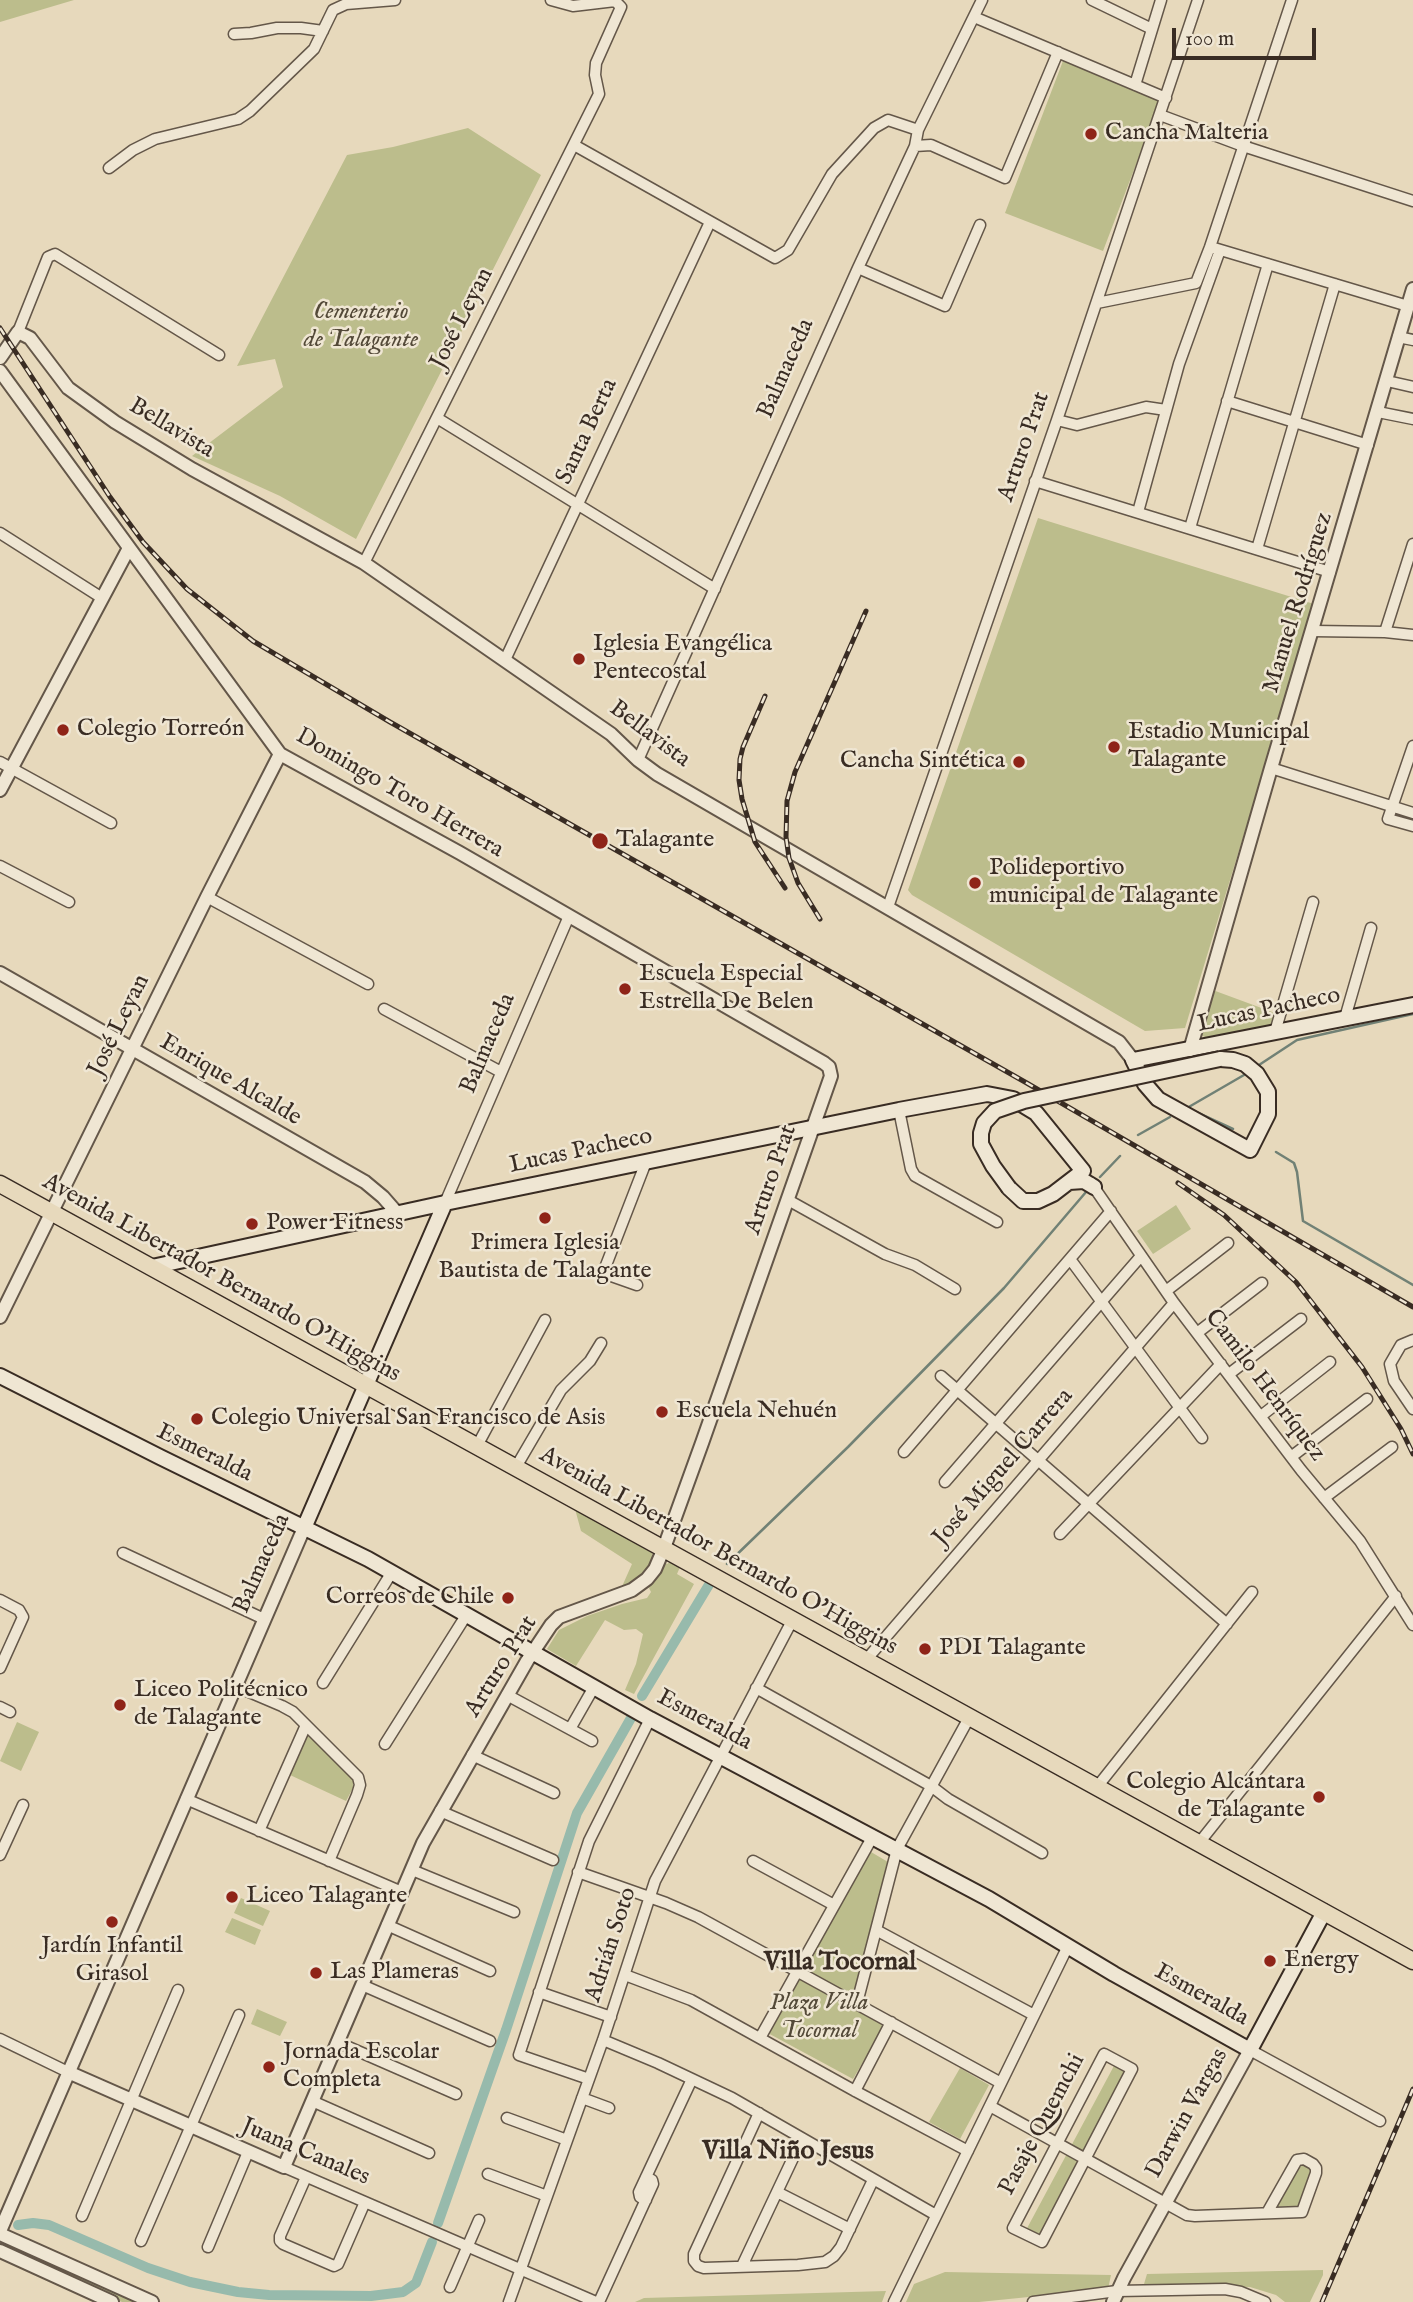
<!DOCTYPE html>
<html>
<head>
<meta charset="utf-8">
<style>
  body { margin:0 }
  #map { position:relative; width:1413px; height:2302px; overflow:hidden; background:#e7d9bc; font-family:"IM FELL English",serif }
  canvas { display:block }
  .scale { position:absolute; left:1172px; top:28px; width:144px; height:32px; box-sizing:border-box; border:4px solid #392c23; border-top:0; padding-left:9px; font-size:21px; line-height:24px; white-space:nowrap; color:#392c23; -webkit-text-stroke:5px #efe6d3; paint-order:stroke }
</style>
</head>
<body>
<div id="map">
<canvas width="1413" height="2302"></canvas>
<div class="scale">100 m</div>
</div>
<script>
const c = document.querySelector('canvas').getContext('2d');
c.lineJoin = 'round';
function paint(path, color) { c.fillStyle = color; c.fill(path, 'evenodd'); }
const shape = rows => new Path2D(rows.map(r => 'M' + r).join(''));
function trace(path, color, width, dash) { c.strokeStyle = color; c.lineWidth = width; c.lineCap = dash ? 'butt' : 'round'; c.setLineDash(dash || []); c.stroke(path); }
function write(font, color, halo, rows, align = 'center') {
  c.font = font + ' "IM FELL English",serif'; c.lineWidth = 5; c.setLineDash([]); c.textBaseline = 'middle'; c.strokeStyle = halo; c.fillStyle = color; for (const [text, x, y, turn = 0] of rows) {
    c.save(); c.translate(x, y); c.rotate((+turn || 0) * Math.PI / 180); c.textAlign = isNaN(turn) ? turn : align; if (halo) c.strokeText(text, 0, 0); c.fillText(text, 0, 0); c.restore();
  }
}
const green = shape([
  [0,0,74,0,0,22],
  [1063,61,1161,99,1103,251,1005,213],
  [468,128,541,175,356,539,280,496,192,456,283,387,275,359,237,366,347,155,393,147],
  [1038,518,1314,604,1185,1028,1145,1031,912,895,908,890],
  [1210,989,1275,1013,1273,1024,1207,1038,1199,1034],
  [1176,1205,1191,1229,1153,1254,1137,1231],
  [575,1509,652,1553,653,1556,648,1568,636,1584,620,1591,632,1564,581,1531],
  [662,1560,667,1564,670,1562,680,1567,677,1574,694,1584,634,1694,625,1690,636,1664,643,1634,636,1629,624,1630,605,1620,576,1666,547,1649,559,1630,587,1616,622,1604,647,1598,651,1592,649,1588],
  [17,1722,39,1732,21,1771,0,1761],
  [309,1731,353,1779,353,1788,346,1801,290,1775],
  [871,1852,888,1862,855,2005,886,2023,853,2079,766,2032],
  [241,1898,270,1911,263,1926,234,1913],
  [232,1918,261,1930,255,1945,225,1932],
  [257,2009,287,2022,280,2036,251,2024],
  [1115,2064,1130,2066,1087,2149,1038,2238,1025,2232],
  [960,2068,989,2085,960,2139,929,2122],
  [1303,2163,1311,2168,1311,2172,1299,2206,1277,2207,1293,2176],
  [15,2245,143,2302,122,2302,101,2293,12,2252],
  [1323,2270,1323,2275,1310,2302,1285,2302,1276,2295,1250,2287,1144,2284,1147,2274],
  [945,2272,1111,2275,1108,2289,979,2302,906,2302,914,2284],
  [886,2291,882,2302,635,2302,644,2298]
]);
const stream = shape([
  [1259,1065,1297,1040,1413,1014],
  [1187,1108,1244,1075],
  [1196,1112,1233,1129],
  [1138,1135,1170,1117],
  [1276,1152,1294,1163,1297,1172,1303,1221,1413,1285],
  [1100,1177,1120,1156],
  [727,1564,848,1447,1004,1288,1086,1192]
]);
const canal = shape([
  [642,1696,710,1583],
  [438,2223,506,2030,577,1813,631,1718],
  [18,2225,33,2223,49,2225,148,2268,190,2282,238,2292,269,2295,371,2296,403,2292,416,2283,432,2242]
]);
const minor = shape([
  [1092,0,1152,29],
  [974,17,1166,98],
  [234,34,251,33,277,28,301,28,323,31],
  [1135,85,1161,0],
  [1160,115,1243,146,1413,201],
  [574,145,775,258,788,250,832,174,874,128,888,120,918,130],
  [915,146,931,145,1005,178,1058,52],
  [109,168,133,150,155,139,238,119,250,111,314,49,333,10,346,4,395,0],
  [1214,248,1408,306],
  [858,268,945,306,980,225],
  [1097,303,1196,283,1210,247,1292,0],
  [18,332,48,257,55,254,219,355],
  [1398,337,1413,340],
  [1387,381,1413,387],
  [1227,401,1368,445],
  [1378,412,1413,419],
  [437,418,715,589],
  [1057,420,1077,425,1146,407,1166,410],
  [1035,481,1330,572],
  [1138,512,1179,364,1220,250],
  [1190,528,1268,264],
  [0,533,102,598],
  [1257,549,1335,284],
  [364,563,599,94,595,75,596,63,621,7,615,1,573,6,551,0],
  [1313,631,1385,632,1413,635],
  [1385,632,1413,544],
  [505,660,710,222],
  [1413,746,1388,819,1413,826],
  [638,760,858,268,915,146,918,130,982,0],
  [0,762,111,823],
  [1271,768,1413,813],
  [0,866,69,902],
  [207,897,368,984],
  [888,907,1057,420,1198,0],
  [384,1009,501,1072],
  [1345,1018,1371,928],
  [1275,1032,1313,902],
  [899,1110,911,1169,915,1176,997,1222],
  [1091,1183,1174,1303,1301,1470,1360,1541,1413,1625],
  [788,1200,885,1254,915,1265,955,1289],
  [445,1203,569,916],
  [1070,1259,1202,1438],
  [637,1285,603,1273,646,1162],
  [1166,1291,1228,1243],
  [1197,1333,1262,1283],
  [1413,1340,1401,1345,1390,1364,1394,1381,1413,1409],
  [1229,1374,1301,1319],
  [941,1376,1227,1624],
  [1261,1416,1330,1362],
  [477,1446,545,1320],
  [904,1452,1111,1211],
  [1291,1457,1367,1399],
  [516,1467,561,1390,590,1361,601,1343],
  [945,1482,1141,1256],
  [1324,1498,1392,1447],
  [1060,1534,1221,1364],
  [123,1553,264,1619],
  [0,1600,19,1610,23,1617,0,1668],
  [866,1660,1174,1303],
  [323,1683,392,1572],
  [235,1686,282,1706,293,1712,358,1777,360,1785,357,1795,329,1861],
  [756,1688,931,1786,948,1799,1042,1853],
  [507,1695,592,1741],
  [0,1707,10,1712],
  [570,1729,594,1687],
  [385,1744,467,1614],
  [472,1755,554,1793],
  [1097,1787,1252,1592],
  [186,1799,402,1892],
  [440,1811,553,1860],
  [259,1831,306,1725],
  [1199,1843,1396,1596],
  [0,1855,23,1805],
  [753,1861,834,1905],
  [412,1870,514,1912],
  [578,1872,666,1903,698,1917,1001,2083],
  [387,1925,490,1971],
  [876,1930,1034,2015],
  [625,1975,691,2000,855,2091,968,2151],
  [362,1985,490,2041],
  [539,1992,611,2017],
  [857,2003,897,1849,970,1716],
  [760,2038,873,1836],
  [0,2039,68,2072],
  [603,2040,658,2063,732,2098,936,2215],
  [337,2042,456,2094],
  [1250,2050,1380,2121],
  [1104,2054,1132,2069,1042,2242,1013,2228,1104,2054],
  [589,2079,519,2055,589,1841,650,1719],
  [855,2091,891,2022],
  [582,2098,609,2108],
  [312,2101,429,2153],
  [990,2106,1187,2215,1195,2216,1302,2212,1316,2173,1316,2168,1313,2164,1304,2159,1297,2160,1267,2213],
  [759,2113,694,2254,694,2261,698,2266,704,2268,798,2265,825,2262,834,2256,841,2247,873,2180],
  [507,2118,567,2140],
  [284,2167,596,2302],
  [488,2174,547,2196],
  [306,2177,280,2236,280,2241,283,2244,334,2266,338,2264,365,2202],
  [777,2192,850,2229],
  [646,2200,640,2197,639,2192,692,2079],
  [82,2216,178,1990],
  [141,2241,239,2015],
  [208,2247,248,2152],
  [742,2266,802,2139],
  [450,2287,479,2220],
  [509,2302,603,2040,655,1881,793,1619],
  [599,2302,653,2184,652,2180,646,2177],
  [894,2302,1068,1946],
  [1033,2302,1117,2291,1225,2289,1241,2292,1265,2302]
]);
const tertiary = shape([
  [0,358,18,332,30,338,68,388,115,422,192,469,364,563,611,734,638,760,657,774,1119,1042,1133,1060],
  [0,371,280,754,460,853,824,1063,829,1067,831,1076,702,1443,664,1548,655,1569,647,1579,632,1590,559,1617,551,1625,527,1661,423,1843,284,2167,68,2072],
  [0,790,129,548],
  [0,973,365,1182,383,1197,397,1213],
  [1190,1050,1271,768,1413,289],
  [0,1317,207,897,280,754],
  [0,2231,304,1528],
  [0,2234,152,2302],
  [0,2251,112,2302],
  [1113,2302,1124,2278,1250,2050]
]);
const secondary = shape([
  [1220,1059,1233,1060,1245,1064,1257,1074,1268,1092,1268,1114,1250,1150,1158,1099,1145,1084,1133,1060,1413,1005],
  [1069,1182,1084,1181,1094,1187],
  [152,1267,445,1203,899,1110,987,1094,1013,1099,1036,1113,1083,1171,1053,1194,1038,1201,1023,1201,1009,1188],
  [0,1376,160,1457,368,1559,650,1719,989,1899,1114,1974,1250,2050,1324,1912],
  [304,1528,445,1203]
]);
const primary = shape([
  [0,1184,1413,1961]
]);
const rail = shape([
  [0,328,110,497,143,542,187,589,253,641,390,722,1025,1082,1413,1307],
  [765,696,743,747,740,759,739,780,742,799,755,842,785,888],
  [820,919,798,883,789,858,786,837,787,801,795,772,866,611],
  [1178,1183,1224,1215,1296,1282,1362,1367,1401,1429,1413,1454],
  [1322,2302,1413,2089]
]);
const secondaryBridge = shape([
  [1009,1188,993,1166,981,1144,981,1133,984,1123,995,1111,1024,1101,1220,1059]
]);
const markers = [
  [1091,134,7,"#8f2418"],
  [579,659,7,"#8f2418"],
  [63,730,7,"#8f2418"],
  [1114,747,7,"#8f2418"],
  [1019,762,7,"#8f2418"],
  [600,841,9,"#8f2418"],
  [975,883,7,"#8f2418"],
  [625,989,7,"#8f2418"],
  [545,1218,7,"#8f2418"],
  [252,1224,7,"#8f2418"],
  [662,1412,7,"#8f2418"],
  [197,1419,7,"#8f2418"],
  [508,1598,7,"#8f2418"],
  [925,1649,7,"#8f2418"],
  [120,1705,7,"#8f2418"],
  [1319,1797,7,"#8f2418"],
  [232,1897,7,"#8f2418"],
  [112,1922,7,"#8f2418"],
  [1270,1961,7,"#8f2418"],
  [316,1973,7,"#8f2418"],
  [269,2067,7,"#8f2418"]
];
const poiNames = [
  ["Cancha Malteria",1105,134],
  ["Iglesia Evangélica",593,645],
  ["Pentecostal",593,673],
  ["Colegio Torreón",77,730],
  ["Estadio Municipal",1128,733],
  ["Talagante",1128,761],
  ["Cancha Sintética",1005,762,"right"],
  ["Talagante",616,841],
  ["Polideportivo",989,869],
  ["municipal de Talagante",989,897],
  ["Escuela Especial",639,975],
  ["Estrella De Belen",639,1003],
  ["Power Fitness",266,1224],
  ["Primera Iglesia",545,1244,"center"],
  ["Bautista de Talagante",545,1272,"center"],
  ["Escuela Nehuén",676,1412],
  ["Colegio Universal San Francisco de Asis",211,1419],
  ["Correos de Chile",494,1598,"right"],
  ["PDI Talagante",939,1649],
  ["Liceo Politécnico",134,1691],
  ["de Talagante",134,1719],
  ["Colegio Alcántara",1305,1783,"right"],
  ["de Talagante",1305,1811,"right"],
  ["Liceo Talagante",246,1897],
  ["Jardín Infantil",112,1947,"center"],
  ["Girasol",112,1975,"center"],
  ["Energy",1284,1961],
  ["Las Plameras",330,1973],
  ["Jornada Escolar",283,2053],
  ["Completa",283,2081]
];
const parkNames = [
  ["Cementerio",361,313],
  ["de Talagante",361,341],
  ["Plaza Villa",819,2004],
  ["Tocornal",819,2032]
];
const streetNames = [
  ["José Leyan",463,319,-63],
  ["Balmaceda",787,369,-66],
  ["Bellavista",171,429,31],
  ["Santa Berta",588,432,-65],
  ["Arturo Prat",1025,447,-71],
  ["Manuel Rodríguez",1299,603,-73],
  ["Bellavista",649,735,37],
  ["Domingo Toro Herrera",399,794,30],
  ["Lucas Pacheco",1269,1011,-12],
  ["José Leyan",120,1026,-64],
  ["Balmaceda",489,1044,-67],
  ["Enrique Alcalde",230,1081,30],
  ["Lucas Pacheco",581,1152,-12],
  ["Arturo Prat",772,1180,-71],
  ["Avenida Libertador Bernardo O'Higgins",221,1279,29],
  ["Camilo Henríquez",1264,1386,53],
  ["Esmeralda",204,1454,26],
  ["José Miguel Carrera",1004,1468,-49],
  ["Avenida Libertador Bernardo O'Higgins",718,1552,29],
  ["Balmaceda",263,1564,-66],
  ["Arturo Prat",502,1667,-58],
  ["Esmeralda",704,1721,28],
  ["Adrián Soto",612,1945,-72],
  ["Esmeralda",1201,1996,29],
  ["Darwin Vargas",1188,2114,-61],
  ["Pasaje Quemchi",1043,2125,-62],
  ["Juana Canales",305,2153,23]
];
const neighbourhoodNames = [
  ["Villa Tocornal",840,1964],
  ["Villa Niño Jesus",788,2153]
];
paint(green, '#bcbd8c');
trace(stream, '#718175', 2.5);
trace(canal, '#97baac', 10);
trace(minor, '#645749', 13);
trace(tertiary, '#645749', 16);
trace(secondary, '#392c23', 18);
trace(primary, '#392c23', 19);
trace(minor, '#efe6d3', 10);
trace(tertiary, '#efe6d3', 12);
trace(secondary, '#efe6d3', 14);
trace(primary, '#e7d9bc', 16);
trace(rail, '#392c23', 5);
trace(rail, '#efe6d3', 2.5, [8]);
trace(secondaryBridge, '#392c23', 18, []);
trace(secondaryBridge, '#efe6d3', 14);
for (const [x, y, r, color] of markers) { const dot = new Path2D(); dot.arc(x, y, r, 0, 2 * Math.PI); c.fillStyle = color; c.fill(dot); trace(dot, '#efe6d3', 2.5); }
write('24px', '#392c23', '#efe6d3', poiNames, 'left');
write('italic 24px', '#534938', '#efe6d3', parkNames);
write('24px', '#392c23', '#efe6d3', streetNames);
write('bold 26px', '#392c23', '#efe6d3', neighbourhoodNames);
</script>
</body>
</html>
